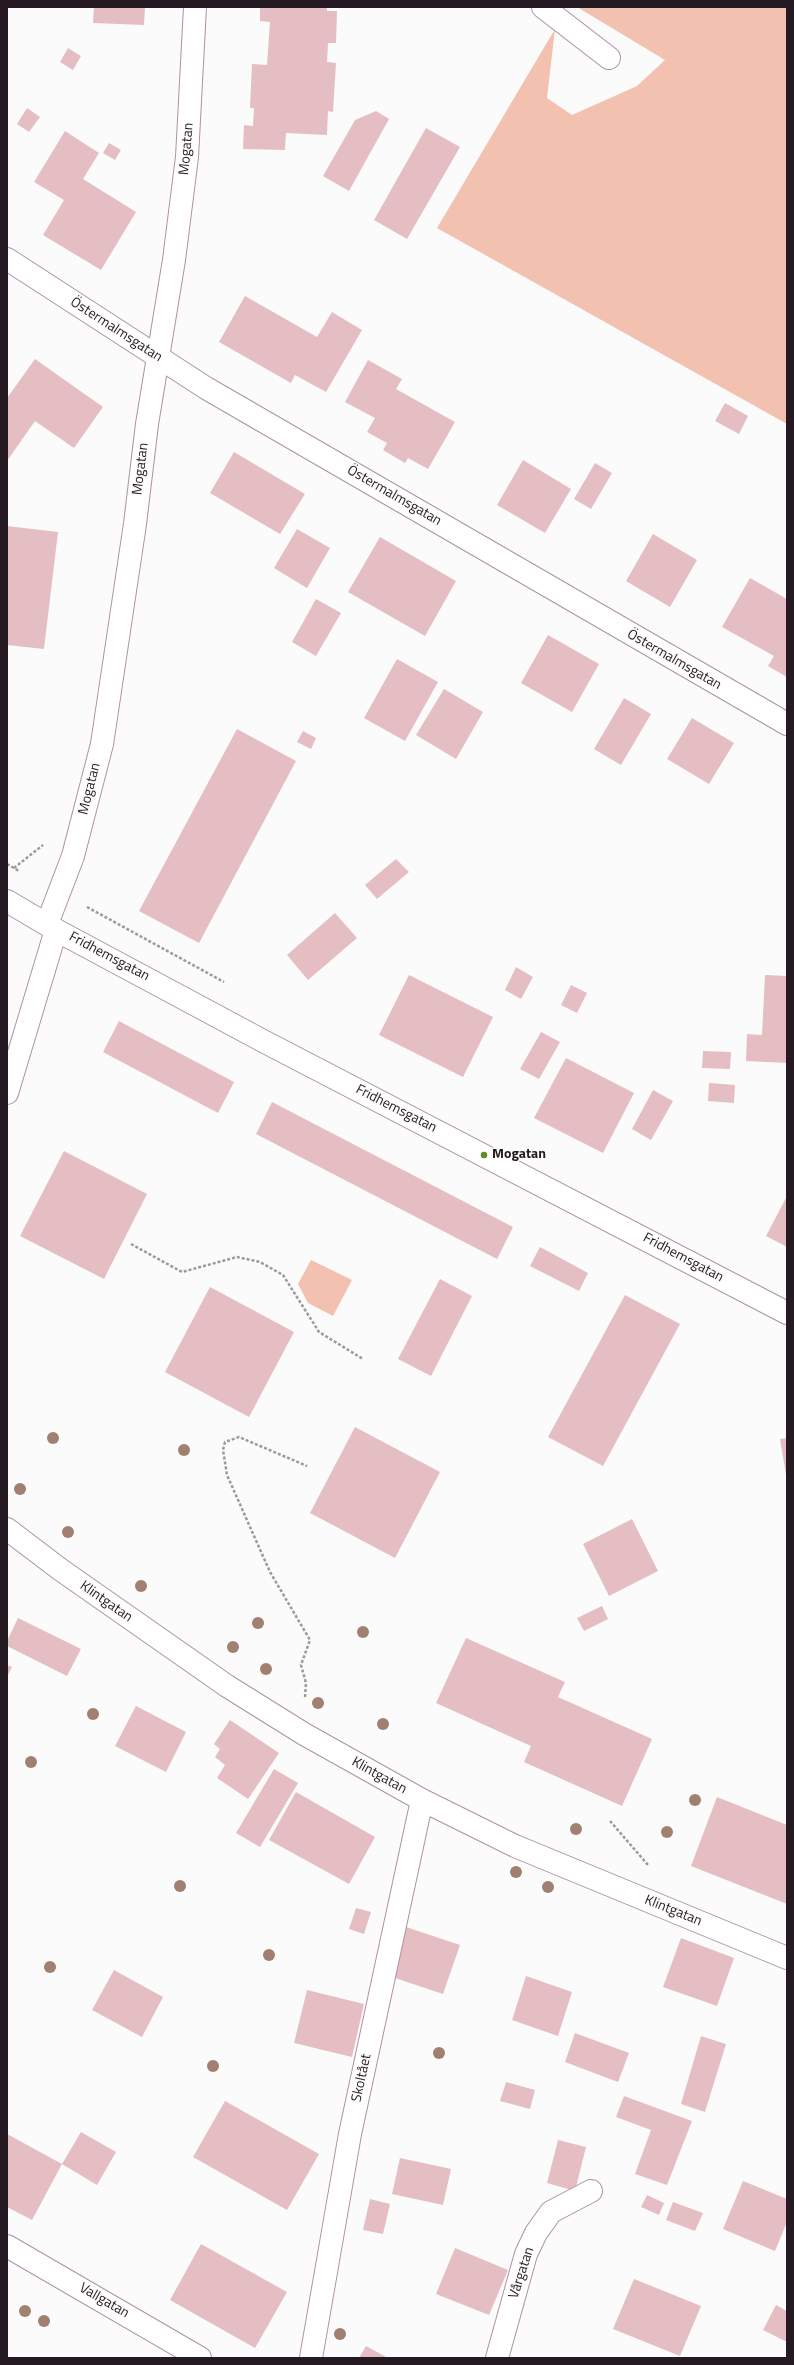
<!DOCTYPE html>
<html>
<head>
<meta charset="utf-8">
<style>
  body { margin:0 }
  #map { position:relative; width:794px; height:2365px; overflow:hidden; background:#fbfbfb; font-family:"Titillium Web",sans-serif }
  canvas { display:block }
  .frame { position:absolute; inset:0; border:8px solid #251a21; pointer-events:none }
</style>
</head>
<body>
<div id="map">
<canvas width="794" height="2365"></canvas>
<div class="frame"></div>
</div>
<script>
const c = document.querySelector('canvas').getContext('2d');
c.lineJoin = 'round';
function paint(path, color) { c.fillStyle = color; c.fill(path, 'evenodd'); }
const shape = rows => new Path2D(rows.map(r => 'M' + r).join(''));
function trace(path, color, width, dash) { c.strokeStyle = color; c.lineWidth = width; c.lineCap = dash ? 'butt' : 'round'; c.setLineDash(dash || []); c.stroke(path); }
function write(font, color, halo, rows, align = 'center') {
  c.font = font + ' "Titillium Web",sans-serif'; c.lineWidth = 3; c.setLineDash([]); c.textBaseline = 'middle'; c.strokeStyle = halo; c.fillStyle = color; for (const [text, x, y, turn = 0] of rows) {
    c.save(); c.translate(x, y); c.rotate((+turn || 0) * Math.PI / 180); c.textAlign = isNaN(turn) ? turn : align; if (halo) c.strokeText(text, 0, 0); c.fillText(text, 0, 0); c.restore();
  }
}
const green = shape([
  [577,7,787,7,787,424,437,228,555,29,547,98,572,115,637,86,665,60],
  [311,1260,352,1280,333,1316,308,1303,298,1284]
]);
const building = shape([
  [94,7,145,7,144,25,93,23],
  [260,7,327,7,327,11,337,11,336,43,328,43,327,62,336,63,333,112,328,111,327,135,286,133,285,150,243,149,244,125,253,126,254,108,250,108,252,64,267,65,270,22,260,21],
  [68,48,81,56,73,70,60,62],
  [27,108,40,117,29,132,17,124],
  [376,111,389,119,349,191,323,176,355,120],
  [426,128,460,147,407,239,374,220],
  [65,131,99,153,83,179,136,212,101,270,43,235,64,200,34,182],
  [109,143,121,150,115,160,103,153],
  [245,296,317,337,332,312,362,330,326,392,295,375,291,383,219,342],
  [35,359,103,407,74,448,35,421,7,461,7,398],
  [368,360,402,379,396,389,455,422,428,469,408,458,405,463,383,450,387,443,367,432,375,418,345,402],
  [725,403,748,416,739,434,715,421],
  [234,452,305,494,280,534,210,493],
  [523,460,571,489,545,533,497,505],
  [595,463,612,473,591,509,574,499],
  [7,526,58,532,44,649,7,645],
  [297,529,330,548,307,588,274,568],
  [653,534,697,560,670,607,626,581],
  [380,537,456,581,425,636,348,592],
  [750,578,787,599,787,677,768,666,774,656,722,627],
  [316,599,341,613,316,656,292,642],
  [548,635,599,664,572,712,521,683],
  [397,659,438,682,405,741,364,718],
  [444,689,483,712,456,759,416,735],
  [624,698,651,714,621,765,594,749],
  [692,718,734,743,709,784,667,759],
  [237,729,296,761,199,943,139,911],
  [303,731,316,738,311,749,297,742],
  [396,859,409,872,377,899,365,885],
  [335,913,357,938,308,980,287,955],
  [516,967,533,977,521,999,505,990],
  [409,975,493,1017,463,1077,379,1035],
  [765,975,787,976,787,1063,746,1061,747,1034,762,1035],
  [571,985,587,993,577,1013,561,1005],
  [119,1021,234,1082,218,1113,103,1052],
  [541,1032,560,1042,539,1079,520,1069],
  [703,1051,731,1052,730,1069,702,1068],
  [566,1058,634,1093,603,1153,534,1118],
  [709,1083,735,1085,734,1103,708,1101],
  [653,1090,673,1101,651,1140,632,1129],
  [272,1102,513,1227,497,1259,256,1134],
  [64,1151,147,1194,104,1279,20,1236],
  [787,1196,787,1247,766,1236],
  [540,1247,588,1273,579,1291,530,1266],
  [440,1279,472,1296,431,1376,398,1359],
  [210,1287,294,1332,249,1417,165,1372],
  [625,1295,680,1324,603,1466,548,1437],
  [355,1427,440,1472,395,1558,310,1513],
  [787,1438,787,1475,786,1475,780,1439],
  [632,1519,658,1571,609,1596,583,1544],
  [602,1606,608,1619,584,1631,577,1618],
  [18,1618,81,1649,67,1676,7,1646,7,1641],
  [466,1638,565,1682,558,1697,652,1739,622,1806,524,1762,531,1746,436,1703],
  [7,1665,12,1667,7,1677],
  [136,1706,186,1732,166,1772,115,1746],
  [230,1720,279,1753,248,1799,217,1778,225,1765,215,1757,220,1749,214,1744],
  [274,1769,298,1783,260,1847,236,1833],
  [296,1792,375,1837,349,1884,269,1840],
  [717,1797,787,1825,787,1904,691,1866],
  [356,1908,371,1912,364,1934,349,1929],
  [406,1927,460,1945,443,1994,389,1976],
  [681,1938,734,1958,717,2006,663,1987],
  [114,1970,163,1997,142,2037,92,2010],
  [526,1976,572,1992,558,2036,512,2020],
  [307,1990,364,2004,352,2057,294,2043],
  [575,2033,629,2053,618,2082,565,2062],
  [701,2036,726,2044,705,2112,681,2104],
  [506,2082,535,2090,530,2109,500,2101],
  [624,2096,692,2121,667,2185,635,2174,651,2130,616,2117],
  [225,2101,319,2154,287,2210,193,2157],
  [81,2132,116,2152,97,2185,62,2164,32,2220,7,2207,7,2134,62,2164],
  [558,2140,586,2147,575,2191,547,2183],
  [400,2158,451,2169,443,2205,392,2194],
  [743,2181,787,2199,787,2222,775,2251,723,2229],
  [647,2195,664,2203,659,2215,641,2207],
  [370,2199,390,2204,383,2234,363,2230],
  [673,2202,703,2213,695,2231,666,2220],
  [201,2244,287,2292,255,2348,170,2300],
  [455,2248,508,2270,489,2315,436,2294],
  [634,2279,701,2306,680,2356,613,2329],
  [776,2305,787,2311,787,2342,763,2330],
  [366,2346,388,2358,359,2358]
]);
const path = shape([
  [7,864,19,871],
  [14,868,43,845],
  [87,907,224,982],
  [131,1244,182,1272,237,1257,260,1262,283,1275,319,1332,363,1359],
  [305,1697,306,1683,301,1665,310,1640,270,1572,227,1475,223,1450,225,1442,239,1437,307,1466],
  [610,1821,648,1865]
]);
const minor = shape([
  [543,7,609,58],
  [7,259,206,388,787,724],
  [7,901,56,930,265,1042,787,1313],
  [47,924,73,856,102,744,135,524,147,424,174,260,187,157,195,7],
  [7,1093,56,930],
  [7,1529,61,1570,227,1686,304,1734,422,1800,515,1846,787,1958],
  [7,2246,200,2358],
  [311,2358,350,2134,422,1800],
  [497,2358,526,2254,536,2233,551,2212,591,2191]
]);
const trees = [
  [53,1438],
  [184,1450],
  [20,1489],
  [68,1532],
  [141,1586],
  [258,1623],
  [363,1632],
  [233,1647],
  [266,1669],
  [318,1703],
  [93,1714],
  [383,1724],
  [31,1762],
  [695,1800],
  [576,1829],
  [667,1832],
  [516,1872],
  [180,1886],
  [548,1887],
  [269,1955],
  [50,1967],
  [439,2053],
  [213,2066],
  [25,2311],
  [44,2321],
  [340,2334]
];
const markers = [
  [484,1155,4,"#5c8e25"]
];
const streetNames = [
  ["Mogatan",187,149,-85],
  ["Östermalmsgatan",116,330,33],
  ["Mogatan",141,469,-83],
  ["Östermalmsgatan",394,496,30],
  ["Östermalmsgatan",674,660,30],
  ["Mogatan",90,789,-76],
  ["Fridhemsgatan",109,957,28],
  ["Fridhemsgatan",396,1109,27],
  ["Fridhemsgatan",683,1258,28],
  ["Klintgatan",106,1602,35],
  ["Klintgatan",379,1776,29],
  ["Klintgatan",673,1911,22],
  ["Skoltået",362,2078,-78],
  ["Vårgatan",522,2273,-72],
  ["Vallgatan",104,2301,30]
];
const poiNames = [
  ["Mogatan",492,1155]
];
paint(green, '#f3c1af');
paint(building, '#e5bec3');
trace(minor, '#af91a5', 24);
trace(path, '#9d999c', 2.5, [3, 2]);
trace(minor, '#fff', 22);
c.fillStyle = '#a18072';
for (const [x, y] of trees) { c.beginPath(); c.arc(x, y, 6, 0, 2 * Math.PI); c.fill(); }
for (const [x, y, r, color] of markers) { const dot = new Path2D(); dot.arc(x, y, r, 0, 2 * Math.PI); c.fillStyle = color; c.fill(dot); trace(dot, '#fbfbfb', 1.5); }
write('14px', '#251a21', '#fbfbfb', streetNames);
write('bold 14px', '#251a21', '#fbfbfb', poiNames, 'left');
</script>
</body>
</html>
